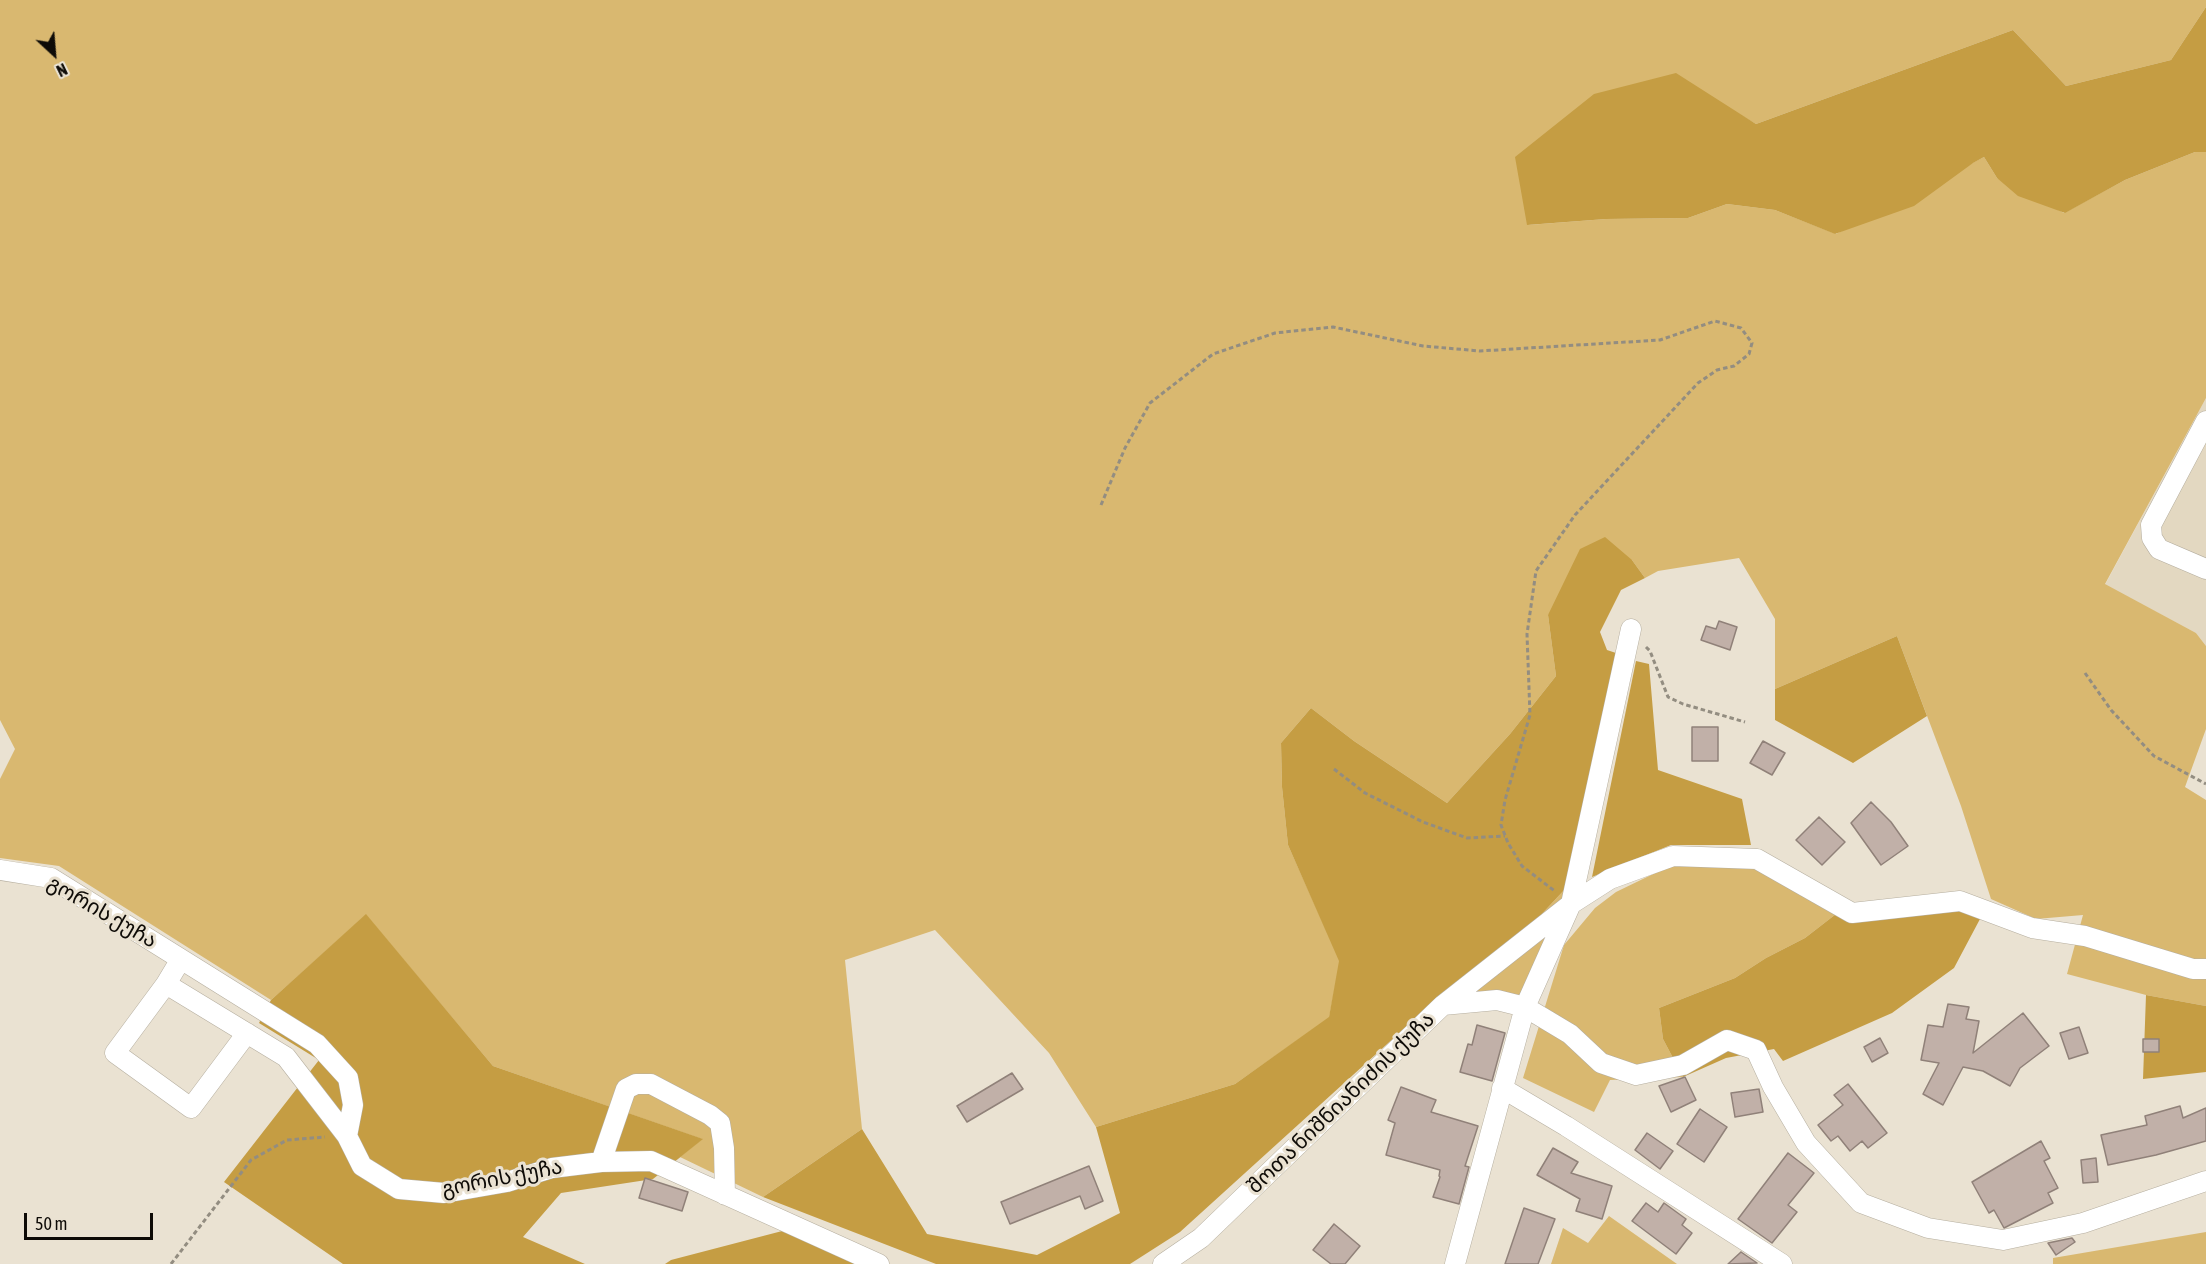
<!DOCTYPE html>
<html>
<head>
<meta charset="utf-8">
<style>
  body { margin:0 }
  #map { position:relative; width:2206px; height:1264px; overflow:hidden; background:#eae2d2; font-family:"Asap Condensed",sans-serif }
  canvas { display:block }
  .north { position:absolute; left:24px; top:24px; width:60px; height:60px; -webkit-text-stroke:4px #eae2d2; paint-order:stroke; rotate:154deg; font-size:16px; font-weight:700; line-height:24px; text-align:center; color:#0e0b07 }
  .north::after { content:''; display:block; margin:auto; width:21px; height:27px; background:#0e0b07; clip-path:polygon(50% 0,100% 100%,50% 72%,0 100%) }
  .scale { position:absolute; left:24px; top:1213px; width:129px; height:27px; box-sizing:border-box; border:3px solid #0e0b07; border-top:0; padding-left:8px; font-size:18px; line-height:21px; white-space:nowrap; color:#0e0b07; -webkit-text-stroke:4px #eae2d2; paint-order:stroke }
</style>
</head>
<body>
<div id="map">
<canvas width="2206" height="1264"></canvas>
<div class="north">N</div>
<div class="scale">50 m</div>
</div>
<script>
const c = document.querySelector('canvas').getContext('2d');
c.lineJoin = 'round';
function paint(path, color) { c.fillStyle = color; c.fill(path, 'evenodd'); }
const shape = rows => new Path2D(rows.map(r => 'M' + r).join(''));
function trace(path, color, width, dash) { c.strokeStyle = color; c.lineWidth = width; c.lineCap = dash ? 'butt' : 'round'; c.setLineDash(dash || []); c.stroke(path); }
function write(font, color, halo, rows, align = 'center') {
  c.font = font + ' "Asap Condensed","Noto Sans Georgian",sans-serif'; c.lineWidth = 6; c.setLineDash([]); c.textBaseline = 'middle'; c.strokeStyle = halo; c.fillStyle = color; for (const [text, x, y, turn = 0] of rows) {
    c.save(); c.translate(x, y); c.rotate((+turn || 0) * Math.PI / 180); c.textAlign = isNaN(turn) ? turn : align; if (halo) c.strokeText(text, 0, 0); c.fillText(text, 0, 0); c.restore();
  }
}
const built = shape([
  [2206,398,2206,646,2196,633,2105,585]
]);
const green = shape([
  [0,0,2206,0,2206,7,2171,60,2066,86,2013,30,1756,124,1720,103,1528,225,1606,219,1688,218,1727,204,1775,210,1836,234,1984,157,1997,178,2064,213,2125,180,2195,152,2206,152,2206,398,2105,584,2196,633,2206,646,2206,729,2185,787,2206,800,2206,1006,2146,995,2067,974,2083,915,2036,919,1991,899,1961,806,1897,636,1775,689,1775,619,1739,558,1658,571,1645,578,1632,560,1548,615,1556,676,1510,734,1447,803,1354,741,1311,708,1281,743,1282,787,1288,845,1340,961,1329,1018,1235,1084,1096,1127,1049,1053,935,930,845,960,862,1129,763,1197,680,1157,702,1139,493,1066,366,915,271,1000,59,866,0,858,0,779,15,749,0,720],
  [1678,862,1755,868,1836,914,1805,938,1766,958,1735,978,1659,1008,1663,1039,1683,1077,1610,1080,1594,1112,1523,1078,1564,945,1595,908,1616,892],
  [1567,887,1523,995,1485,994,1437,1000,1524,933],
  [1609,1216,1677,1264,1551,1264,1563,1228,1588,1243],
  [2206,1232,2206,1264,2053,1264,2053,1258]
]);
const forest = shape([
  [2206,7,2206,152,2195,152,2125,180,2065,213,2018,196,1997,178,1984,157,1973,163,1914,206,1835,234,1775,210,1727,204,1688,218,1606,219,1527,225,1515,157,1594,94,1676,73,1756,124,2013,30,2066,86,2171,60],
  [1605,537,1632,560,1645,578,1621,590,1600,632,1607,650,1619,654,1567,887,1524,933,1429,1006,1180,1232,1130,1264,936,1264,763,1197,862,1129,927,1234,1037,1255,1120,1213,1096,1127,1235,1084,1329,1017,1339,961,1288,845,1282,787,1281,743,1311,708,1354,741,1447,803,1510,734,1556,676,1548,615,1580,549],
  [1897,636,1927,716,1853,763,1775,720,1775,689],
  [1636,661,1649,664,1658,770,1742,799,1751,845,1671,845,1592,877],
  [1959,909,1980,919,1954,968,1892,1013,1783,1061,1774,1049,1726,1058,1683,1077,1663,1039,1659,1008,1735,978,1766,958,1805,938,1836,914,1851,923],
  [366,914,493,1066,703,1139,653,1179,561,1193,523,1237,585,1264,343,1264,224,1182,319,1060,259,1023,271,1000],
  [2146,995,2206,1006,2206,1072,2143,1079],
  [786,1230,857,1264,665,1264,671,1260]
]);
const building = shape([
  [1719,621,1737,627,1730,650,1701,640,1706,626,1716,629,1719,621],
  [1692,727,1718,727,1718,761,1692,761,1692,727],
  [1763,741,1785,753,1772,775,1750,763,1763,741],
  [1871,802,1891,822,1908,846,1881,865,1851,823,1871,802],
  [1819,817,1845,842,1822,865,1796,840,1819,817],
  [1948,1004,1969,1007,1966,1019,1979,1021,1973,1053,2023,1013,2049,1046,2020,1068,2010,1086,1983,1071,1963,1067,1943,1105,1923,1094,1939,1063,1921,1060,1928,1025,1943,1027,1948,1004],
  [1477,1025,1505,1033,1492,1081,1460,1072,1468,1044,1472,1045,1477,1025],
  [2079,1027,2088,1053,2069,1059,2060,1033,2079,1027],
  [1880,1038,1888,1053,1872,1062,1864,1047,1880,1038],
  [2143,1039,2159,1039,2159,1052,2143,1052,2143,1039],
  [1012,1073,1023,1089,967,1122,957,1106,1012,1073],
  [1685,1077,1696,1100,1671,1112,1659,1086,1685,1077],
  [1848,1084,1887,1133,1868,1148,1862,1141,1850,1151,1838,1136,1831,1141,1818,1125,1843,1105,1834,1095,1848,1084],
  [1401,1087,1436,1100,1431,1112,1478,1126,1465,1166,1469,1167,1459,1204,1433,1197,1440,1177,1439,1176,1440,1170,1386,1155,1395,1123,1388,1120,1401,1087],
  [1759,1089,1763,1112,1735,1117,1731,1093,1759,1089],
  [2180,1106,2183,1118,2206,1108,2206,1141,2156,1155,2108,1165,2101,1135,2147,1125,2145,1116,2180,1106],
  [1700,1109,1727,1127,1704,1162,1677,1144,1700,1109],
  [1647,1133,1673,1151,1660,1169,1635,1150,1647,1133],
  [2041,1141,2050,1158,2044,1161,2058,1188,2048,1193,2053,1203,2004,1228,1994,1210,1989,1213,1972,1182,2041,1141],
  [1553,1148,1578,1162,1571,1173,1612,1186,1602,1219,1576,1211,1580,1199,1537,1175,1553,1148],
  [1788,1153,1814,1173,1788,1205,1797,1212,1772,1243,1738,1219,1788,1153],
  [2096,1158,2098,1182,2083,1183,2081,1160,2096,1158],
  [1089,1166,1103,1201,1085,1209,1080,1196,1010,1224,1001,1202,1089,1166],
  [645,1178,688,1192,682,1211,639,1198,645,1178],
  [1646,1203,1658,1212,1664,1203,1686,1219,1682,1225,1692,1233,1676,1254,1632,1221,1646,1203],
  [1524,1208,1555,1219,1538,1264,1505,1264,1524,1208],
  [1334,1224,1360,1246,1345,1264,1331,1264,1313,1250,1334,1224],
  [2072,1238,2075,1242,2056,1255,2048,1243,2072,1238],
  [1741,1252,1757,1263,1728,1264,1741,1252]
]);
const path = shape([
  [1101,505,1125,448,1150,403,1213,354,1275,333,1333,327,1423,346,1480,351,1660,340,1715,321,1741,328,1752,343,1749,354,1734,366,1717,370,1698,383,1575,515,1536,571,1527,634,1530,715,1505,800,1501,825,1508,843,1522,866,1556,892],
  [1646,647,1650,651,1668,697,1683,704,1745,722],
  [2085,673,2111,710,2154,756,2206,784],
  [1334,769,1365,793,1423,822,1467,838,1505,836],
  [171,1264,251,1160,287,1140,325,1137]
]);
const minor = shape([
  [2206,421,2151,525,2152,538,2159,549,2206,569],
  [0,870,51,878,317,1044,348,1078,353,1105,347,1136,362,1166,399,1189,444,1193,507,1182,552,1168,601,1162,651,1161,879,1264],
  [181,959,166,984,286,1057,347,1136],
  [166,984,115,1053,191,1108,247,1033],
  [1443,1005,1571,904,1610,879,1673,856,1757,859,1852,913,1960,901,2032,928,2085,936,2193,969,2206,969],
  [1502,1088,1566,1126,1782,1264],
  [601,1162,626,1089,636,1084,651,1084,710,1115,720,1123,724,1148,725,1195],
  [1163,1264,1201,1238,1443,1005,1497,1000,1525,1007,1570,1034,1601,1063,1636,1075,1683,1065,1727,1040,1756,1050,1773,1087,1806,1143,1861,1203,1928,1228,2003,1240,2083,1223,2206,1181],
  [1455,1264,1525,1007,1571,904,1631,629]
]);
const streetNames = [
  ["გორის ქუჩა",102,912,30],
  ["შოთა ნიშნიანიძის ქუჩა",1341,1103,-44],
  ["გორის ქუჩა",502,1178,-11]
];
paint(built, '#e3d8c1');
paint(green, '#d9b870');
paint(forest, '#c59d43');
paint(building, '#c1b0a8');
trace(building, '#908179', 1.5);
trace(minor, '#b5ae9f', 21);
trace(path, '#938d81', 3, [4.5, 3]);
trace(minor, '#fff', 20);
write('21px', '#0e0b07', '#eae2d2', streetNames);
</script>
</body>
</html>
